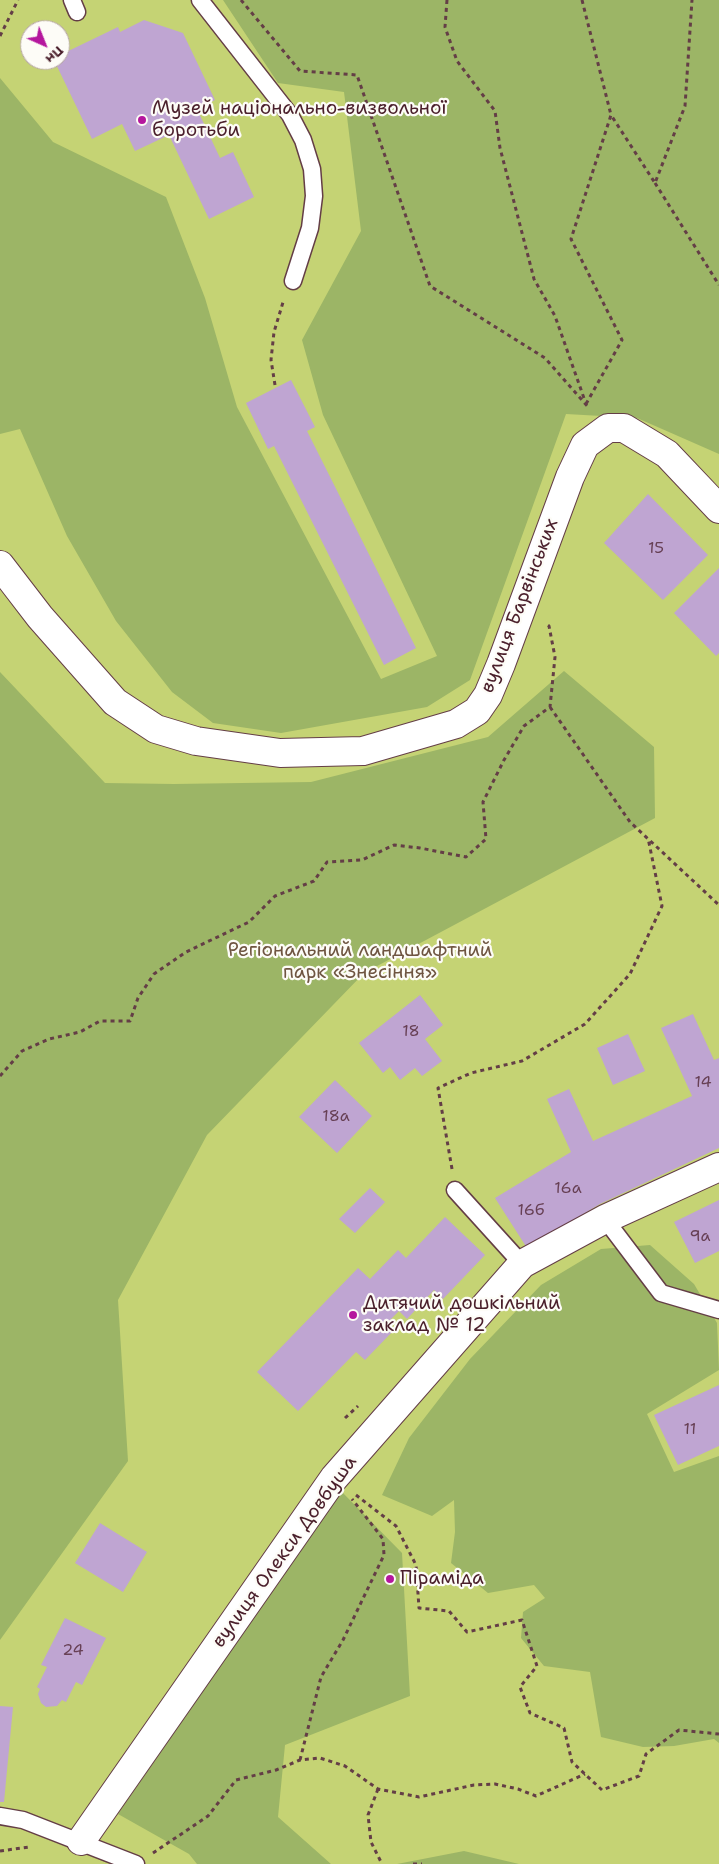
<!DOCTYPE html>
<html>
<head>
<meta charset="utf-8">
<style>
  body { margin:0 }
  #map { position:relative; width:719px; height:1864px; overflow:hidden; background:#f6efde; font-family:"Shantell Sans",sans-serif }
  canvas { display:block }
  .north { position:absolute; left:20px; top:20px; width:50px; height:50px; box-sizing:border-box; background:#fdfcf7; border:1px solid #b5a4a5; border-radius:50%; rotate:136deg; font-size:14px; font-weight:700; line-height:20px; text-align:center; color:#4a1f2b }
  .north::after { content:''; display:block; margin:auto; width:18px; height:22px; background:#b5179e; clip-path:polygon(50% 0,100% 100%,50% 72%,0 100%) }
</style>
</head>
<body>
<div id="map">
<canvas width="719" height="1864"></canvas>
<div class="north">Пн</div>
</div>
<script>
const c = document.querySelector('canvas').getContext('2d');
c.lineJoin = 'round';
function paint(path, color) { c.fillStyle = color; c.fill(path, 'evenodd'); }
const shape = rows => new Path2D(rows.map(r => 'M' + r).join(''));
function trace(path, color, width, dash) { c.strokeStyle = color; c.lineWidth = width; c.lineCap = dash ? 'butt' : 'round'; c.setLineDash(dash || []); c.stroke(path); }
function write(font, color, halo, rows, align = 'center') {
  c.font = font + ' "Shantell Sans",sans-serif'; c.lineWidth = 4.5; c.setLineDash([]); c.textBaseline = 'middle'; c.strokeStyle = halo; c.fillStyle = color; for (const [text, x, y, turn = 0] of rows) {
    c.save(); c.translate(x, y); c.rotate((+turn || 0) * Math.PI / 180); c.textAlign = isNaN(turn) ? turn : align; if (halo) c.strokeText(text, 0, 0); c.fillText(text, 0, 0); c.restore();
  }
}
const green = shape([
  [0,0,719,0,719,1864,0,1864],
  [30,30,60,30,60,60,30,60]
]);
const forest = shape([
  [223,0,719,0,719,454,637,418,566,414,470,680,427,707,281,733,213,723,172,692,116,621,67,536,20,429,0,434,0,78,53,142,166,197,205,298,237,407,381,679,437,656,323,415,302,340,361,231,344,92,278,83],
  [564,671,654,747,655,818,364,973,207,1135,118,1300,128,1461,0,1640,0,672,105,783,174,784,311,782,488,737],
  [650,1245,694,1284,717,1323,719,1370,647,1414,674,1472,719,1456,719,1743,714,1739,674,1746,643,1747,601,1737,590,1672,544,1666,521,1638,523,1612,545,1598,534,1585,488,1593,451,1563,455,1532,454,1500,432,1516,382,1495,409,1438,470,1359,541,1285,601,1249],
  [341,1491,402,1553,410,1696,285,1745,278,1817,331,1864,197,1864,189,1854,118,1814],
  [464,1851,519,1864,397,1864]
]);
const building = shape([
  [144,20,183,33,215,100,197,109,220,158,233,152,254,197,209,219,169,135,135,151,122,124,92,139,54,60,60,60,60,55,118,27,120,32],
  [291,380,315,427,307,431,416,648,384,665,274,446,268,449,246,403],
  [648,494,708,555,663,600,604,543],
  [719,568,719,653,716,656,674,613],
  [420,995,443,1025,425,1039,442,1061,422,1076,415,1068,400,1080,390,1067,383,1073,359,1043],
  [693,1014,714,1060,719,1058,719,1148,600,1204,527,1248,495,1198,571,1152,547,1099,569,1089,593,1141,692,1096,661,1028],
  [628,1034,645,1071,613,1085,597,1048],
  [335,1080,372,1116,337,1153,299,1117],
  [370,1188,385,1202,355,1233,339,1219],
  [719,1200,719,1251,695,1263,674,1222],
  [445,1217,485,1255,443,1299,434,1290,407,1319,399,1311,387,1323,394,1330,365,1360,356,1352,298,1411,257,1372,358,1268,370,1279,398,1250,406,1258],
  [719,1385,719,1446,678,1465,654,1415],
  [100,1523,147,1552,123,1592,75,1563],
  [65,1618,106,1638,82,1685,76,1682,66,1702,62,1700,57,1706,46,1707,41,1703,38,1694,40,1689,37,1687,47,1667,41,1665],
  [0,1706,13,1707,4,1802,0,1802]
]);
const path = shape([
  [241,0,300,71,357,75,430,286,545,358,589,408],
  [447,0,445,27,457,61,495,111,500,148,534,279,555,316,585,401],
  [582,0,611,115],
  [0,36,18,0],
  [655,183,719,285],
  [275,385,271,360,274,332,284,299],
  [586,404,622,340,571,239,611,115,655,183,685,106,692,0],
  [550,707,630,822,719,905],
  [0,1076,22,1051,49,1039,80,1032,100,1021,130,1021,138,998,154,974,186,952,249,922,275,896,314,881,327,862,362,860,394,845,420,848,466,857,486,839,483,802,504,760,524,726,550,707,555,657,549,626,545,623],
  [452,1169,438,1088,471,1073,522,1061,585,1024,630,974,662,906,648,838],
  [345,1418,358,1406],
  [356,1495,396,1526,416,1565,419,1608,449,1611,467,1632,522,1620,537,1666,520,1687,530,1713,564,1728,572,1762,602,1790,639,1776,646,1754,679,1730,719,1734],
  [300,1760,321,1677,343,1640,384,1555,383,1539,352,1499],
  [378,1789,368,1815,371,1842,382,1864],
  [0,1851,29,1847],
  [153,1853,208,1816,236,1780,276,1770,300,1760,320,1758,345,1766,378,1789,419,1797,474,1785,495,1784,518,1789,536,1796,585,1774],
  [413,1864,422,1864]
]);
const service = shape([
  [72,0,77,12],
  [200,0,290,115,303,140,312,169,314,196,310,228,293,281],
  [455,1190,522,1264],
  [605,1219,661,1293,719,1310],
  [0,1816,23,1820,136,1864]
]);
const minor = shape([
  [0,565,40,617,115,702,156,729,196,741,280,753,363,751,456,724,477,711,488,695,501,664,570,477,585,445,608,428,624,428,667,454,719,509],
  [81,1841,334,1478,522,1264,605,1219,719,1167]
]);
const markers = [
  [142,120,5,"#b5179e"],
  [353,1315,5,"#b5179e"],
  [390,1579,5,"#b5179e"]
];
const numberNames = [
  ["15",656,549],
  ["18",411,1032],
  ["14",703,1083],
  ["18а",336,1117],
  ["16а",568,1189],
  ["16б",531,1211],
  ["9а",700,1237],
  ["11",690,1430],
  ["24",73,1651]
];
const poiNames = [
  ["Музей національно-визвольної",152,109],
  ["боротьби",152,131],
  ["Дитячий дошкільний",363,1304],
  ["заклад № 12",363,1326],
  ["Піраміда",400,1579]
];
const streetNames = [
  ["вулиця Барвінських",520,606,-69],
  ["вулиця Олекси Довбуша",285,1552,-54]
];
const parkNames = [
  ["Регіональний ландшафтний",360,951],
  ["парк «Знесіння»",360,973]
];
paint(green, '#c5d374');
paint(forest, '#9cb566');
paint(building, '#bfa5d2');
trace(service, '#643e46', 19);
trace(minor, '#643e46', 30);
trace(path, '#643e46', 3, [4, 4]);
trace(service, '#fff', 16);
trace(minor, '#fff', 28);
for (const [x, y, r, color] of markers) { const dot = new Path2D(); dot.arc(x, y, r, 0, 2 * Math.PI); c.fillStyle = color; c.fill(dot); trace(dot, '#fdfcf7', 2); }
write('16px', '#674055', null, numberNames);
write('19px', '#4a1f2b', '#fdfcf7', poiNames, 'left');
write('19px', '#4a1f2b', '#fdfcf7', streetNames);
write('19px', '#6f5541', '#fdfcf7', parkNames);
</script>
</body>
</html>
